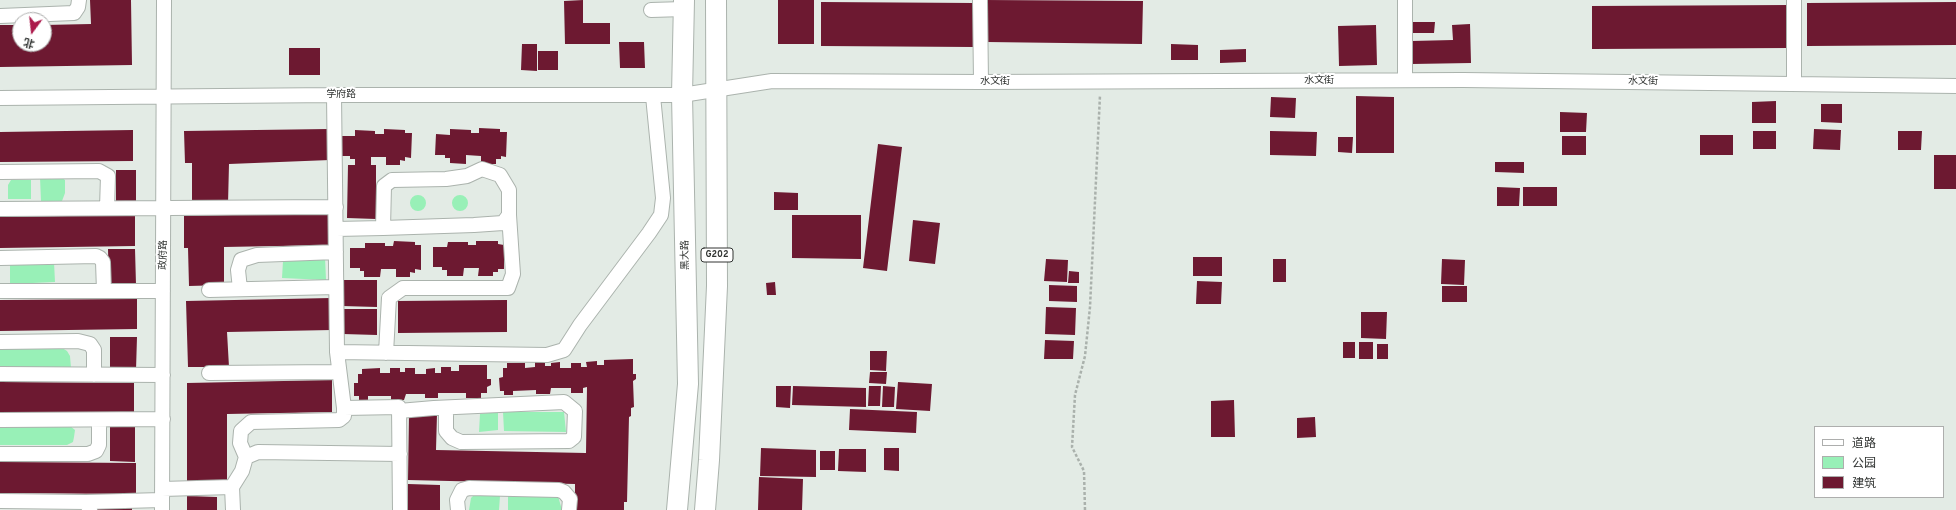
<!DOCTYPE html>
<html>
<head>
<meta charset="utf-8">
<style>
  body { margin:0 }
  #map { position:relative; width:1956px; height:510px; overflow:hidden; background:#e3ebe5; font-family:Overpass,"Noto Sans SC",sans-serif }
  canvas { display:block }
  .legend { position:absolute; left:1814px; top:426px; width:130px; height:72px; box-sizing:border-box; background:#fff; border:1px solid #adaead; margin:0; padding:5px 7px; list-style:none; font-size:12px; color:#323533 }
  .legend li { display:flex; align-items:center; gap:8px; height:20px }
  .legend b { width:20px; border:1px solid #adaead }
  .north { position:absolute; left:12px; top:12px; width:40px; height:40px; box-sizing:border-box; background:#fff; border:1px solid #adaead; border-radius:50%; rotate:195deg; font-size:11px; font-weight:700; line-height:16px; text-align:center; color:#323533 }
  .north::after { content:''; display:block; margin:auto; width:14px; height:18px; background:#ac194b; clip-path:polygon(50% 0,100% 100%,50% 72%,0 100%) }
</style>
</head>
<body>
<div id="map">
<canvas width="1956" height="510"></canvas>
<ul class="legend">
<li><b style="height:5px;background:#fff"></b>道路</li>
<li><b style="height:11px;background:#98f0b7"></b>公园</li>
<li><b style="height:11px;background:#6d1931"></b>建筑</li>
</ul>
<div class="north">北</div>
</div>
<script>
const c = document.querySelector('canvas').getContext('2d');
c.lineJoin = 'round';
function paint(path, color) { c.fillStyle = color; c.fill(path, 'evenodd'); }
const shape = rows => new Path2D(rows.map(r => 'M' + r).join(''));
function trace(path, color, width, dash) { c.strokeStyle = color; c.lineWidth = width; c.lineCap = dash ? 'butt' : 'round'; c.setLineDash(dash || []); c.stroke(path); }
function write(font, color, halo, rows, align = 'center') {
  c.font = font + ' Overpass,"Noto Sans SC",sans-serif'; c.lineWidth = 4; c.setLineDash([]); c.textBaseline = 'middle'; c.strokeStyle = halo; c.fillStyle = color; for (const [text, x, y, turn = 0] of rows) {
    c.save(); c.translate(x, y); c.rotate((+turn || 0) * Math.PI / 180); c.textAlign = isNaN(turn) ? turn : align; if (halo) c.strokeText(text, 0, 0); c.fillText(text, 0, 0); c.restore();
  }
}
const green = shape([
  [40,177,61,177,65,180,65,193,62,201,41,201],
  [11,180,31,180,31,199,8,199,8,185],
  '410 203a8 8 0 1 1 16 0a8 8 0 1 1-16 0Z',
  '452 203a8 8 0 1 1 16 0a8 8 0 1 1-16 0Z',
  [325,257,326,280,282,278,283,261],
  [54,262,55,282,10,284,10,263],
  [59,346,67,351,70,356,71,368,0,367,0,347],
  [498,412,498,430,479,432,480,414],
  [503,412,564,412,566,432,504,431],
  [0,425,70,426,75,430,74,437,73,442,67,445,0,445],
  [475,494,500,496,499,510,469,510,471,498],
  [508,496,558,496,562,510,508,510]
]);
const building = shape([
  [90,0,131,0,132,65,0,67,0,25,20,25,20,44,44,44,44,25,91,24],
  [583,0,583,23,610,23,610,44,565,44,564,1],
  [778,0,814,0,814,44,778,44],
  [987,0,1143,1,1142,44,987,42],
  [821,2,973,3,973,47,821,46],
  [1956,2,1956,45,1807,46,1807,3],
  [1789,5,1789,48,1592,49,1592,6],
  [1412,22,1435,22,1434,33,1412,33],
  [1470,24,1471,63,1412,64,1412,41,1453,40,1452,25],
  [1376,25,1377,65,1339,66,1338,26],
  [619,42,644,42,645,68,620,68],
  [522,44,537,44,537,71,521,70],
  [1171,44,1198,45,1198,60,1171,60],
  [289,48,320,48,320,75,289,75],
  [1246,49,1246,62,1220,63,1220,50],
  [538,51,558,51,558,70,538,70],
  [1356,96,1394,97,1394,153,1356,153],
  [1271,97,1296,98,1295,118,1270,117],
  [1776,101,1776,123,1752,123,1752,102],
  [1821,104,1842,104,1842,123,1821,122],
  [1560,112,1587,113,1586,132,1560,132],
  [479,128,500,129,500,132,507,132,506,157,501,156,501,159,496,159,496,164,481,164,481,156,466,155,466,164,450,163,450,158,445,158,445,155,435,155,436,134,450,135,450,129,471,130,471,133,479,133],
  [329,129,330,160,229,164,228,204,192,203,192,163,185,163,184,131],
  [384,129,405,130,405,133,412,133,411,158,405,157,405,161,400,160,400,165,386,165,386,157,371,157,371,165,376,165,376,219,347,218,348,165,364,165,355,165,355,159,350,159,350,156,340,156,340,136,355,136,355,130,375,131,375,134,384,134],
  [1814,129,1841,130,1840,150,1813,149],
  [133,130,133,161,0,162,0,132],
  [1270,131,1317,132,1316,156,1270,155],
  [1753,131,1776,131,1776,149,1753,149],
  [1898,131,1922,131,1921,150,1898,150],
  [1700,135,1733,135,1733,155,1700,155],
  [1562,136,1586,136,1586,155,1562,155],
  [1338,137,1353,137,1352,153,1338,152],
  [878,144,902,147,887,271,863,268],
  [1934,155,1956,155,1956,189,1934,189],
  [1495,162,1524,162,1524,173,1495,172],
  [116,170,136,170,136,201,116,201],
  [1497,187,1520,188,1519,206,1497,206],
  [1523,187,1557,187,1557,206,1523,206],
  [774,192,798,193,798,210,774,210],
  [329,213,330,245,224,247,224,285,189,286,188,248,184,248,184,216],
  [135,215,135,246,0,248,0,217],
  [792,215,861,215,861,259,792,258],
  [913,220,940,223,935,264,909,261],
  [394,241,415,242,415,245,421,245,421,270,415,269,415,273,410,272,410,277,396,277,396,269,381,269,380,277,364,277,364,271,360,271,360,268,350,268,350,248,365,248,365,243,385,243,385,246,393,246],
  [476,241,498,241,498,244,504,245,504,269,498,269,498,272,493,272,493,276,478,276,479,268,464,268,463,276,447,276,447,270,442,270,442,267,433,267,433,247,447,247,448,242,468,242,468,245,476,245],
  [108,249,135,249,136,285,109,285],
  [1193,257,1222,257,1222,276,1193,276],
  [1046,259,1068,260,1067,282,1044,281],
  [1273,259,1286,259,1286,282,1273,282],
  [1442,259,1465,260,1464,285,1441,284],
  [1069,271,1079,272,1079,283,1068,283],
  [342,280,377,280,377,307,342,306],
  [1197,281,1222,282,1221,304,1196,304],
  [775,282,776,295,767,295,766,283],
  [1049,285,1077,286,1077,302,1049,301],
  [1442,286,1467,286,1467,302,1442,302],
  [331,298,332,330,227,332,229,367,188,367,186,301],
  [137,299,137,329,0,331,0,300],
  [507,300,507,332,398,333,398,301],
  [1046,307,1076,308,1075,335,1045,334],
  [343,309,377,309,377,335,343,334],
  [1361,312,1387,312,1386,339,1361,338],
  [110,337,137,337,136,370,110,370],
  [1045,340,1074,341,1073,359,1044,359],
  [1343,342,1355,342,1355,358,1343,358],
  [1359,342,1373,342,1373,359,1359,359],
  [1377,344,1388,344,1388,359,1377,359],
  [870,351,887,351,886,371,870,370],
  [633,359,633,374,636,374,636,379,633,381,634,407,631,408,631,416,629,417,627,502,624,502,624,510,575,510,575,484,408,480,409,414,437,414,436,450,586,453,587,387,583,388,583,393,571,393,571,388,551,388,550,394,536,394,536,390,513,391,513,395,504,395,504,391,500,391,499,378,503,377,503,368,507,368,507,363,525,363,525,368,535,367,535,362,545,362,545,366,551,366,551,363,560,362,560,368,571,368,571,363,581,363,581,367,587,367,586,362,597,361,597,365,604,365,604,360],
  [459,365,487,365,487,379,491,379,491,385,487,387,487,393,481,393,481,398,466,398,466,393,438,393,438,398,425,398,425,394,406,394,404,400,391,400,391,396,368,396,368,400,359,400,359,396,354,396,354,383,358,383,358,374,362,374,362,369,380,368,380,373,390,373,390,368,400,368,400,372,405,372,405,368,415,368,415,374,426,374,426,369,435,368,435,373,441,373,441,367,451,367,451,371,459,371],
  [870,372,887,372,886,384,869,383],
  [332,380,332,412,227,414,227,481,187,483,187,383],
  [0,382,134,383,134,413,0,413],
  [898,382,932,384,930,411,896,409],
  [776,386,791,386,790,408,776,407],
  [793,386,866,388,866,407,792,405],
  [869,386,881,386,880,406,868,406],
  [883,386,895,387,894,407,882,407],
  [1234,400,1235,437,1211,437,1211,401],
  [850,409,917,412,916,433,849,430],
  [1315,417,1316,437,1297,438,1297,418],
  [110,424,135,424,135,462,110,461],
  [761,448,816,450,816,477,760,476],
  [884,448,899,448,899,471,884,470],
  [839,449,866,449,866,472,838,471],
  [820,451,835,451,835,470,820,470],
  [0,462,136,463,136,494,0,493],
  [759,477,803,479,802,510,758,510],
  [408,484,440,485,440,510,408,510],
  [187,496,217,497,217,510,187,510],
  [132,508,132,510,95,510,95,509]
]);
const path = shape([
  [1085,510,1084,471,1072,447,1075,395,1085,356,1090,307,1100,95]
]);
const minor = shape([
  [980,0,981,82],
  [1794,0,1794,83],
  [651,10,684,9],
  [0,16,74,13,78,7,79,0],
  [1405,80,1405,0],
  [334,95,337,352,344,408,399,407,400,510],
  [0,98,334,95,682,95,772,81,981,82,1463,80,1956,86],
  [0,172,99,171,108,176,107,208],
  [0,209,336,207],
  [336,229,383,228,474,225,503,223,509,215,509,190,500,175,482,169,467,176,446,179,392,180,384,186,383,228],
  [0,258,96,256,100,258,103,262,104,291],
  [240,289,238,270,241,260,257,255,336,252],
  [209,290,336,287],
  [0,291,163,291],
  [0,342,78,341,90,344,94,350,94,375],
  [337,352,547,355,564,350,580,325,649,233,661,215,663,198,653,96],
  [386,353,389,298,403,288,508,288,513,274,509,215],
  [209,373,339,372],
  [0,374,163,375],
  [399,411,434,408,564,402,575,411,574,437,569,441,461,442,452,438,446,431,446,408],
  [0,420,163,419],
  [0,454,88,454,96,451,99,445,99,420],
  [246,457,240,443,241,431,251,422,339,420,344,416,344,408],
  [232,487,242,471,246,457,258,452,400,454],
  [162,489,232,487,233,510],
  [0,501,86,502,90,510],
  [86,502,162,500],
  [162,510,164,0],
  [458,510,457,500,462,490,469,488,559,490,564,492,570,499,569,510]
]);
const highway = shape([
  [677,510,688,384,682,95,684,0],
  [705,510,709,460,717,286,716,0]
]);
const shields = [
  [717,255,32]
];
const shieldNames = [
  ["G202",717,255]
];
const streetNames = [
  ["水文街",1319,81],
  ["水文街",995,82],
  ["水文街",1643,82,1],
  ["学府路",341,95],
  ["政府路",164,255,-89],
  ["黑大路",686,255,-91]
];
paint(green, '#98f0b7');
paint(building, '#6d1931');
trace(minor, '#abb3ad', 16);
trace(highway, '#abb3ad', 22);
trace(path, '#aab1ac', 2.5, [3, 2]);
trace(minor, '#fff', 14);
trace(highway, '#fff', 20);
for (const [x, y, w] of shields) { const box = new Path2D(); box.roundRect(x - w / 2, y - 7, w, 14, 3); c.fillStyle = '#fff'; c.fill(box); trace(box, '#323533', 1); }
write('bold 9px', '#323533', null, shieldNames);
write('10px', '#323533', '#fff', streetNames);
</script>
</body>
</html>
